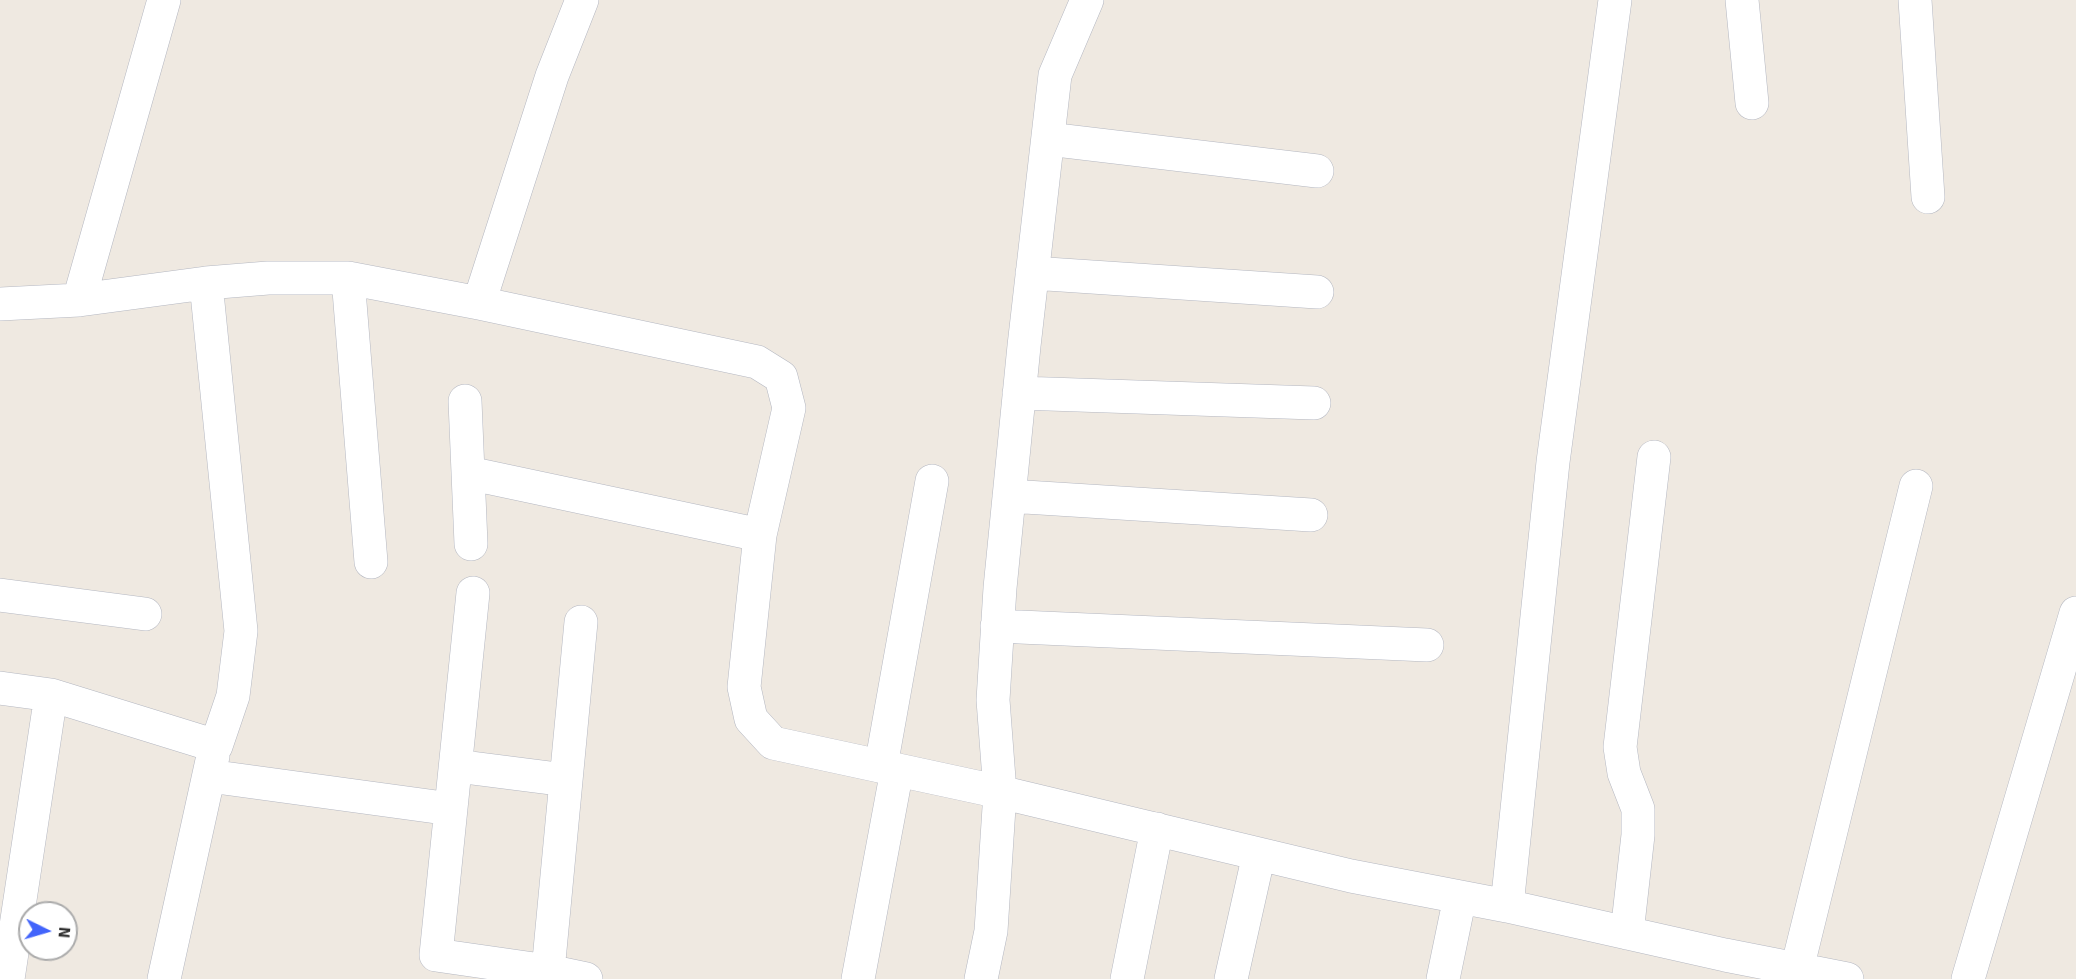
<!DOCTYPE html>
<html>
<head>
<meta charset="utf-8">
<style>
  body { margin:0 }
  #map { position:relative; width:2076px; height:979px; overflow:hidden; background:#efe9e1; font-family:Signika,sans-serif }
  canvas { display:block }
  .north { position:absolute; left:18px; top:901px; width:60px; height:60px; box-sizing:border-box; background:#fff; border:2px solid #ababab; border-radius:50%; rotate:95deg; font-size:16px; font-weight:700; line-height:24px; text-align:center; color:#2e2e2e }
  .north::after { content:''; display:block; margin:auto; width:21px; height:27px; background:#4264fb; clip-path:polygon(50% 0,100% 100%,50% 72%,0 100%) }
</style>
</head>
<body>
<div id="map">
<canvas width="2076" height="979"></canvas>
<div class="north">N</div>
</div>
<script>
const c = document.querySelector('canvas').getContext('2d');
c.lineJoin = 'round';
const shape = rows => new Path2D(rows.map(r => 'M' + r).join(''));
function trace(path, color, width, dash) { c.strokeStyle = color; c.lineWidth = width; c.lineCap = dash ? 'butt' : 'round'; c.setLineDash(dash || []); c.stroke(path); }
const minor = shape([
  [1742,0,1752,103],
  [1915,0,1928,197],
  [1048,139,1317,171],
  [1032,273,1317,292],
  [348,278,371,562],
  [79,300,164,0],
  [479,303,552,76,582,0],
  [0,304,79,300,206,283,268,278,348,278,479,303,757,362,781,377,789,408,760,535,744,687,751,719,773,743,1000,792,993,700,1000,588,1024,346,1055,75,1087,0],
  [1019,393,1314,403],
  [465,401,471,544],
  [468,473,760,535],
  [1009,496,1311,515],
  [473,593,436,955,548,971],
  [0,595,145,614],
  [581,622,548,971,586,979],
  [997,626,1427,645],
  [0,688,51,695,216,746,233,696,241,631,206,283],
  [456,766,566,780],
  [881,766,932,481],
  [209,776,451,809],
  [1507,906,1553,462,1615,0],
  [1627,933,1638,835,1638,809,1624,773,1620,747,1654,457],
  [1797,969,1916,486],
  [8,979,51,695],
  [164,979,213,756],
  [858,979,897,770],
  [981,979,991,931,1000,792,1351,876,1507,906,1725,955,1847,979],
  [1127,979,1157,829],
  [1231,979,1259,854],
  [1443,979,1460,897],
  [1968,979,2076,613]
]);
trace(minor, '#b4b7c1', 34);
trace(minor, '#fff', 33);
</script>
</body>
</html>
